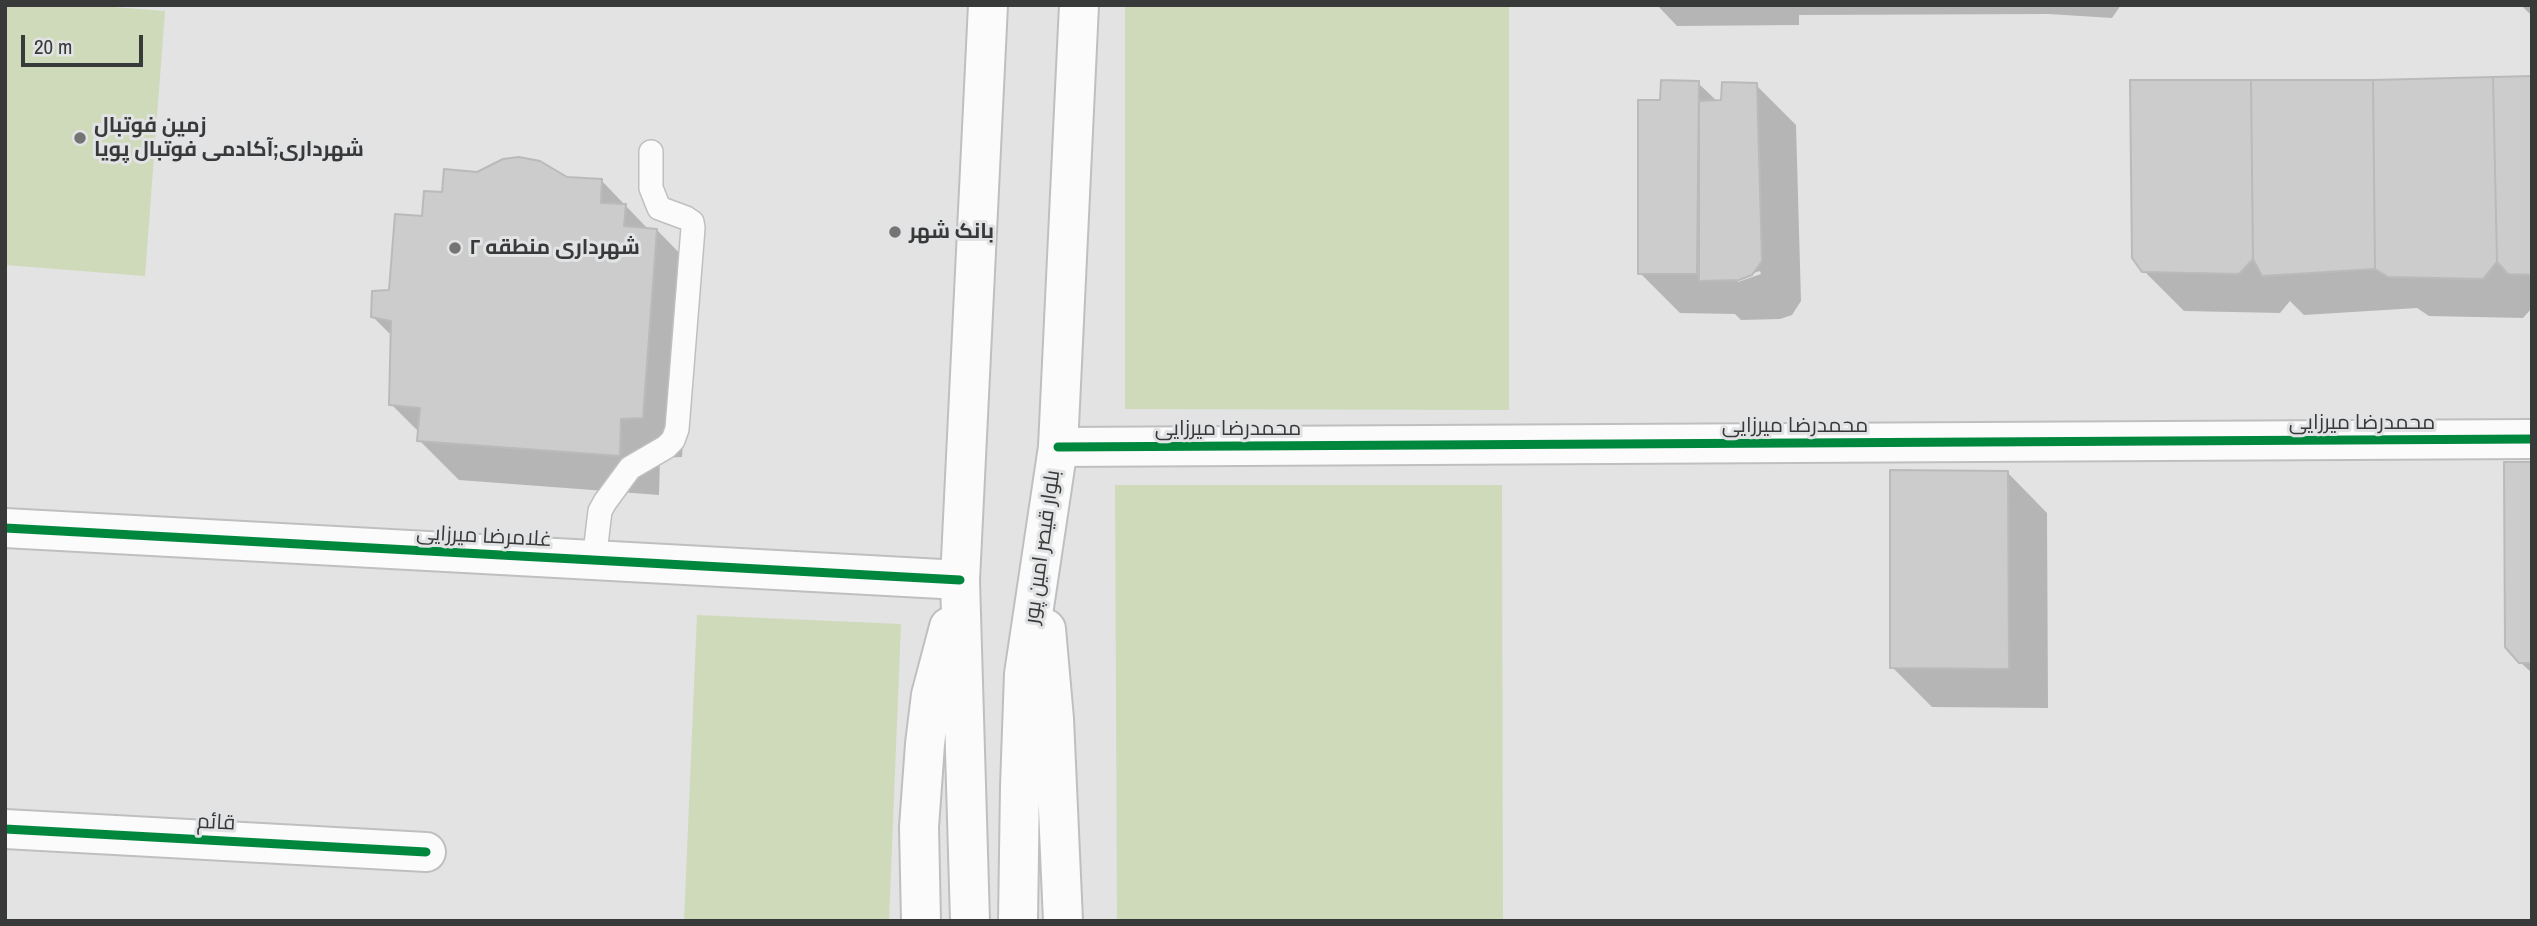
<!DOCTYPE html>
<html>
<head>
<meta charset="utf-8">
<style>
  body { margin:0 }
  #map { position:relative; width:2537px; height:926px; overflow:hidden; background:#e3e3e4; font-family:"Archivo Narrow",sans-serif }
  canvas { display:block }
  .frame { position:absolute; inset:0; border:7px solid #383939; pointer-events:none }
  .scale { position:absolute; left:21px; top:35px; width:122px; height:32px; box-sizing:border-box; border:4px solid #383939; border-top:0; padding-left:9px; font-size:21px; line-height:24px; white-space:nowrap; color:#383939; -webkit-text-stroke:5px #e2e3e5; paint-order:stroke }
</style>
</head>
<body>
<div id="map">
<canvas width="2537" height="926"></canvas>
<div class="frame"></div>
<div class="scale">20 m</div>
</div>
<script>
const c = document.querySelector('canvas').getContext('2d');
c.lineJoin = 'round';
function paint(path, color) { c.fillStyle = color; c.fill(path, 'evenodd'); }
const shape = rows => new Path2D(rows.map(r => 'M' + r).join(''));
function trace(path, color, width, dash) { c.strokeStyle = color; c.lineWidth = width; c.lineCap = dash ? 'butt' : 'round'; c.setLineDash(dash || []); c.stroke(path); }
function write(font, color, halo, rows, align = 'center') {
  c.font = font + ' "Archivo Narrow",Cairo,sans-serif'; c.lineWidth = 6; c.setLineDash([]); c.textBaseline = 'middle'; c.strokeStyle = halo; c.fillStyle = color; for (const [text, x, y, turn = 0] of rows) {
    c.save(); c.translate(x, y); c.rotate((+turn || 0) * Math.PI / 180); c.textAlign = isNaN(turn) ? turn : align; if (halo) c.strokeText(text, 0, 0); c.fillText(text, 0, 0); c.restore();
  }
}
const green = shape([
  [5,5,88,5,165,11,145,276,5,265],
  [1125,5,1509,5,1509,410,1125,409],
  [1115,485,1502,485,1503,921,1117,921],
  [697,615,901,624,889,921,684,921]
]);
const shadow = shape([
  [1657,5,2121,5,2112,18,2048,14,1799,15,1799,25,1677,26],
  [2521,5,2532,5,2532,16],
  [2532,78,2532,308,2523,318,2429,316,2417,308,2304,315,2290,301,2280,313,2184,311,2144,271,2373,81],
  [1698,83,1718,102,1756,85,1796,125,1801,301,1792,315,1780,319,1741,320,1735,314,1680,313,1640,273,1662,102],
  [1760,271,1761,274,1738,282,1738,278],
  [567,179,601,180,649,230,657,230,696,270,682,457,660,458,659,495,459,480,419,440,420,433,391,404,392,336,373,317,391,292,423,218,444,194],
  [2532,464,2532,673,2520,662],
  [2008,473,2047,513,2048,708,1932,707,1892,667]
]);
const building = shape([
  [2532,76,2532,275,2508,274,2497,262,2493,77,2532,76],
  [2493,77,2497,262,2483,279,2388,277,2375,269,2373,80,2493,77],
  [1661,80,1699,81,1697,274,1638,274,1638,100,1660,100,1661,80],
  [2130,80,2251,80,2253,259,2239,274,2142,272,2132,258,2130,80],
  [2251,80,2373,80,2375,269,2262,276,2253,259,2251,80],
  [1722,82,1757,83,1762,261,1752,275,1739,280,1699,281,1699,101,1721,100,1722,82],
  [519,157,540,161,567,177,602,179,601,203,626,204,624,226,657,229,643,418,621,419,620,456,417,441,420,408,389,405,391,321,371,317,372,291,389,290,395,214,422,216,424,191,442,192,444,169,477,172,503,159,519,157],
  [2504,462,2532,462,2532,663,2519,663,2505,647,2504,462],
  [1890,470,2008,471,2009,669,1890,668,1890,470]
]);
const service = shape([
  [594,561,600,511,605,502,630,468,666,447,673,440,677,429,693,228,692,222,686,218,659,208,651,188,651,152]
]);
const minor = shape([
  [1058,447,2532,439],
  [5,528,960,580],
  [5,829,426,852]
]);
const secondary = shape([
  [1046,629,1054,719,1063,921],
  [921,921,919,827,925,744,931,695,949,627],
  [970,921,960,580,988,5],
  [1018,921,1020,786,1024,674,1058,447,1079,5]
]);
const cycleway = shape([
  [1058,447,2532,439],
  [5,528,960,580],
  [5,829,426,852]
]);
const markers = [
  [80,138,7,"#747475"],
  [895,232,7,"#747475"],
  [455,248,7,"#747475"]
];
const poiNames = [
  ["زمین فوتبال",94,126],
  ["شهرداری;آکادمی فوتبال پویا",94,150],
  ["بانک شهر",909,232],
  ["شهرداری منطقه ۲",469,248]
];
const streetNames = [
  ["محمدرضا میرزایی",2362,423],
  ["محمدرضا میرزایی",1795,426],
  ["محمدرضا میرزایی",1228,429],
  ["غلامرضا میرزایی",484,537,3],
  ["بلوار قیصر امین پور",1043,547,-82],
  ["قائم",216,823,3]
];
paint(green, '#cfdaba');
paint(shadow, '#0003');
paint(building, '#ccc');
trace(building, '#bababa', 2);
trace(service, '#bfbfc0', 26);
trace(minor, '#bfbfc0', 42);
trace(secondary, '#bfbfc0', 42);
trace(service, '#fbfbfb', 23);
trace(minor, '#fbfbfb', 38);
trace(secondary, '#fbfbfb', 38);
trace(cycleway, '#00873e', 9);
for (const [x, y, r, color] of markers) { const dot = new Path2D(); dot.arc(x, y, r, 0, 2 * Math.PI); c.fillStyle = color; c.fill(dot); trace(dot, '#e2e3e5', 2.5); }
write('bold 21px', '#383939', '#e2e3e5', poiNames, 'left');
write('21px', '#383939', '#e2e3e5', streetNames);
</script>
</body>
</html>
